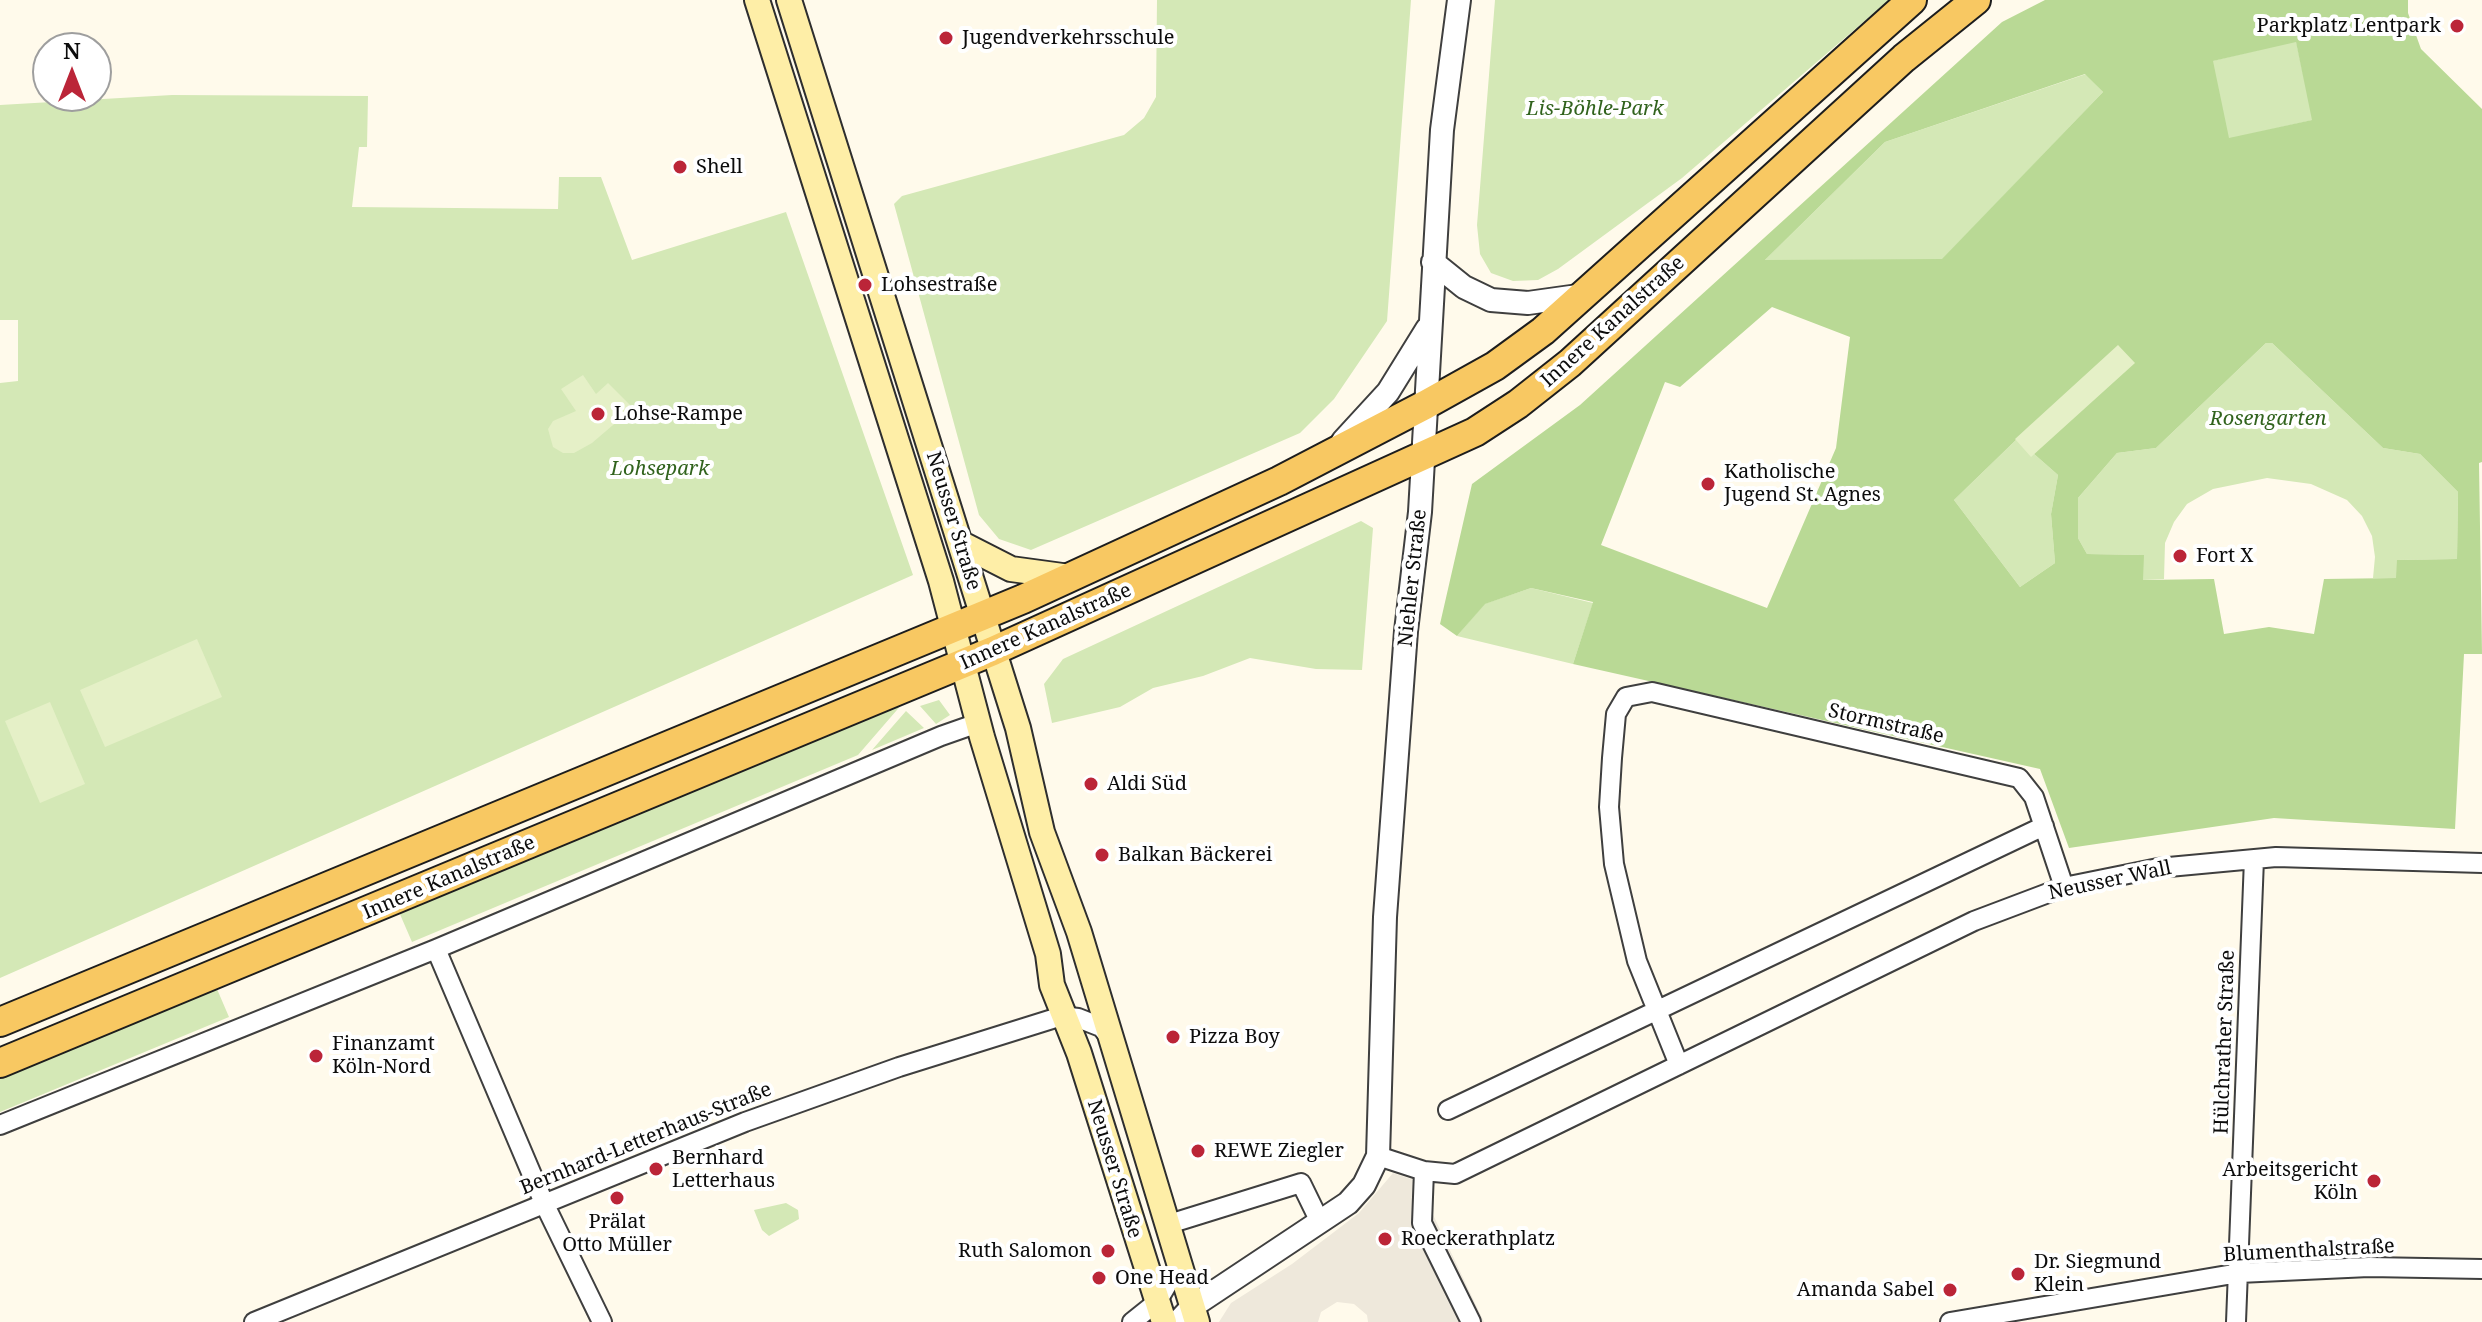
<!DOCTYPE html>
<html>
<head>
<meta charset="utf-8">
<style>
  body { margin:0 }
  #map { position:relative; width:2482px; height:1322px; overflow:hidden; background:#fffaeb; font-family:"Noto Serif",serif }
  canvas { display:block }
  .north { position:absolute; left:32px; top:32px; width:80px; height:80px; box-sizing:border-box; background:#fff; border:2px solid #9e9e9e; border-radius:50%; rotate:0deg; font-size:22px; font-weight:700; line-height:32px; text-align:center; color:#0c0c0c }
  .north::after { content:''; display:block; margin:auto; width:28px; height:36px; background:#bb2538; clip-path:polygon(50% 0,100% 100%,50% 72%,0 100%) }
</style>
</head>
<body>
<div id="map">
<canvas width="2482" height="1322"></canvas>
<div class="north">N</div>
</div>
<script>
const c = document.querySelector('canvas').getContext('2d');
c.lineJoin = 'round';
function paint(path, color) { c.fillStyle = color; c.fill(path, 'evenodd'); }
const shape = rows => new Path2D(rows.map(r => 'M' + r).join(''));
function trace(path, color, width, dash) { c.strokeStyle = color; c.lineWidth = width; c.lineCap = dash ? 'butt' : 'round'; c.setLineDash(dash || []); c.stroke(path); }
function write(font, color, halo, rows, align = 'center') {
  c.font = font + ' "Noto Serif",serif'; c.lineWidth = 8; c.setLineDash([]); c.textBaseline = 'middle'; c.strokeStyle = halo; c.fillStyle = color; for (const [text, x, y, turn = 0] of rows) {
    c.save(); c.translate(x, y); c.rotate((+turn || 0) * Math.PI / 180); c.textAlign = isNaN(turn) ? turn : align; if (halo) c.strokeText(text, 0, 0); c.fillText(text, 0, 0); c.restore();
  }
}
const green = shape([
  [1157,0,1411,0,1387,321,1334,399,1300,433,1031,550,999,539,979,515,894,204,902,196,1124,135,1144,118,1156,97],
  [1495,0,1889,0,1682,178,1558,269,1538,280,1513,281,1491,273,1480,254,1477,225],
  [2296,41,2313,120,2228,139,2212,61],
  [2086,74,2103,92,1942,260,1764,261,1885,142],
  [172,95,368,96,367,147,359,147,352,207,558,209,559,177,601,177,632,260,786,212,913,575,0,978,0,383,18,381,18,320,0,320,0,105],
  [2266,343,2272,343,2383,448,2420,454,2458,492,2457,559,2397,560,2397,578,2373,578,2375,557,2372,536,2362,516,2347,500,2311,484,2267,478,2213,489,2187,504,2174,522,2165,543,2164,579,2143,580,2143,555,2087,554,2078,538,2078,498,2117,453,2156,448],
  [2017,439,2058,475,2051,514,2055,563,2020,587,1954,500],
  [1361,521,1373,528,1362,670,1316,669,1250,658,1203,676,1153,688,1120,707,1052,723,1044,684,1063,659],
  [1531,588,1593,603,1573,664,1457,636,1484,604],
  [939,700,950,715,936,724,920,706],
  [903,703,858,755,412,942,399,912],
  [906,711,924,728,872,750],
  [217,989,229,1017,0,1112,0,1079],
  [786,1203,798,1210,799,1219,769,1236,762,1230,754,1210]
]);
const forest = shape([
  [2045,0,2408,0,2408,13,2421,49,2482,109,2482,462,2479,463,2482,654,2464,654,2455,829,2274,818,2069,848,2040,769,1573,664,1593,602,1531,588,1485,604,1457,636,1440,624,1472,484,1580,405,2002,22],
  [2296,42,2312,120,2229,138,2213,61],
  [2085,74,2103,92,1942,259,1765,260,1885,142],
  [1772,307,1850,337,1836,448,1767,608,1601,545,1665,382,1680,387],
  [2266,343,2272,343,2383,448,2420,454,2458,492,2457,559,2397,560,2396,578,2324,579,2314,634,2269,627,2224,634,2214,579,2143,580,2144,555,2087,554,2078,538,2078,498,2117,453,2156,448],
  [2017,439,2058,475,2051,514,2055,563,2020,587,1954,500]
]);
const pitch = shape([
  [2118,345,2135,363,2031,457,2015,439],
  [583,375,596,394,608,383,633,408,592,443,574,453,563,453,553,447,548,429,553,421,576,411,561,389],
  [197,639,222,697,105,747,80,690],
  [50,702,85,784,40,803,5,721]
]);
const plaza = shape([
  [1393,1173,1417,1181,1484,1322,1368,1322,1367,1315,1354,1304,1337,1302,1321,1312,1318,1322,1219,1322,1231,1303,1292,1264,1359,1213]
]);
const minor = shape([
  [436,949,544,1203,602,1322],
  [1679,1065,1637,961,1614,864,1609,807,1612,758,1616,714,1626,697,1652,692,2019,778,2034,797,2064,887],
  [1448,1110,2044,826],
  [0,1125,436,949,941,736,978,723],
  [1378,1156,1424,1171,1455,1174,1974,921,2064,887,2158,868,2276,857,2482,863],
  [1424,1171,1422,1223,1471,1322],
  [1169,1224,1301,1183,1320,1222],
  [254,1322,745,1122,899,1067,1062,1016,1078,1018,1101,1027,1112,1040],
  [1132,1322,1157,1302,1180,1263],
  [1950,1322,2239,1273,2369,1267,2482,1269],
  [2236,1322,2254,859]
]);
const tertiary = shape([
  [1433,262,1464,287,1491,300,1528,303,1585,295],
  [1343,441,1388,392,1427,329],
  [1178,1322,1193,1306,1348,1203,1364,1185,1378,1156,1385,917,1406,631,1420,512,1442,130,1459,0]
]);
const secondary = shape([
  [757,0,941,581,982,737,1048,954,1052,985,1079,1053,1164,1322],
  [789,0,1018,728,1042,832,1079,932,1197,1322],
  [960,543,1011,569,1070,577]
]);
const primary = shape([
  [0,1022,1023,599,1279,481,1425,405,1495,366,1543,331,1912,0],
  [0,1063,993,651,1475,432,1518,404,1570,363,1904,58,1976,0]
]);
const markers = [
  [2457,26,8,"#bb2538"],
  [946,38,8,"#bb2538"],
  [680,167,8,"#bb2538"],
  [865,285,8,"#bb2538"],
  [598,414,8,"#bb2538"],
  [1708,484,8,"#bb2538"],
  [2180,556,8,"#bb2538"],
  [1091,784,8,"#bb2538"],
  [1102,855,8,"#bb2538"],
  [1173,1037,8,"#bb2538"],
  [316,1056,8,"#bb2538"],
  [1198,1151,8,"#bb2538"],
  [656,1169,8,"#bb2538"],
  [2374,1181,8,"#bb2538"],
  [617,1198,8,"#bb2538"],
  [1385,1239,8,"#bb2538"],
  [1108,1251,8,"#bb2538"],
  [2018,1274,8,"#bb2538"],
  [1099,1278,8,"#bb2538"],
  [1950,1290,8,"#bb2538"]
];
const poiNames = [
  ["Parkplatz Lentpark",2441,26,"right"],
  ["Jugendverkehrsschule",962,38],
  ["Shell",696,167],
  ["Lohsestraße",881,285],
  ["Lohse-Rampe",614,414],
  ["Katholische",1724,472],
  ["Jugend St. Agnes",1724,495],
  ["Fort X",2196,556],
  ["Aldi Süd",1107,784],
  ["Balkan Bäckerei",1118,855],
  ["Pizza Boy",1189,1037],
  ["Finanzamt",332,1044],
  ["Köln-Nord",332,1067],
  ["REWE Ziegler",1214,1151],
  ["Bernhard",672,1158],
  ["Letterhaus",672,1181],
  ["Arbeitsgericht",2358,1170,"right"],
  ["Köln",2358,1193,"right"],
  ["Prälat",617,1222,"center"],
  ["Otto Müller",617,1245,"center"],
  ["Roeckerathplatz",1401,1239],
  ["Ruth Salomon",1092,1251,"right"],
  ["Dr. Siegmund",2034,1262],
  ["Klein",2034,1285],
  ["One Head",1115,1278],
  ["Amanda Sabel",1934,1290,"right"]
];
const parkNames = [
  ["Lis-Böhle-Park",1595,109],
  ["Rosengarten",2268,419],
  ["Lohsepark",660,469]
];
const streetNames = [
  ["Innere Kanalstraße",1613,322,-42],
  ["Neusser Straße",953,521,73],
  ["Niehler Straße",1413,578,-84],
  ["Innere Kanalstraße",1046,627,-24],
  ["Stormstraße",1886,724,13],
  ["Innere Kanalstraße",449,878,-23],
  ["Neusser Wall",2110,881,-12],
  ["Hülchrather Straße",2225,1042,-88],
  ["Bernhard-Letterhaus-Straße",646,1139,-22],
  ["Neusser Straße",1114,1169,73],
  ["Blumenthalstraße",2309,1251,-3]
];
paint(green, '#d4e8b6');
paint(forest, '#b9d995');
paint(pitch, '#e5f0c7');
paint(plaza, '#eee8db');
trace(minor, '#3f3f3f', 22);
trace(tertiary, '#3f3f3f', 26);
trace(secondary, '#2e2e2e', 28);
trace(primary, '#1d1d1d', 32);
trace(minor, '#fff', 18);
trace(tertiary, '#fff', 22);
trace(secondary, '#feeea7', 24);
trace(primary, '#f8c862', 28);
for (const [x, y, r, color] of markers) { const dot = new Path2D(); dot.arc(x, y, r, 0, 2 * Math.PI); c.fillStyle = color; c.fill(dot); trace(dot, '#fff', 3); }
write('20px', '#0c0c0c', '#fff', poiNames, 'left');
write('italic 20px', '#31631d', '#fff', parkNames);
write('20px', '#0c0c0c', '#fff', streetNames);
</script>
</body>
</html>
